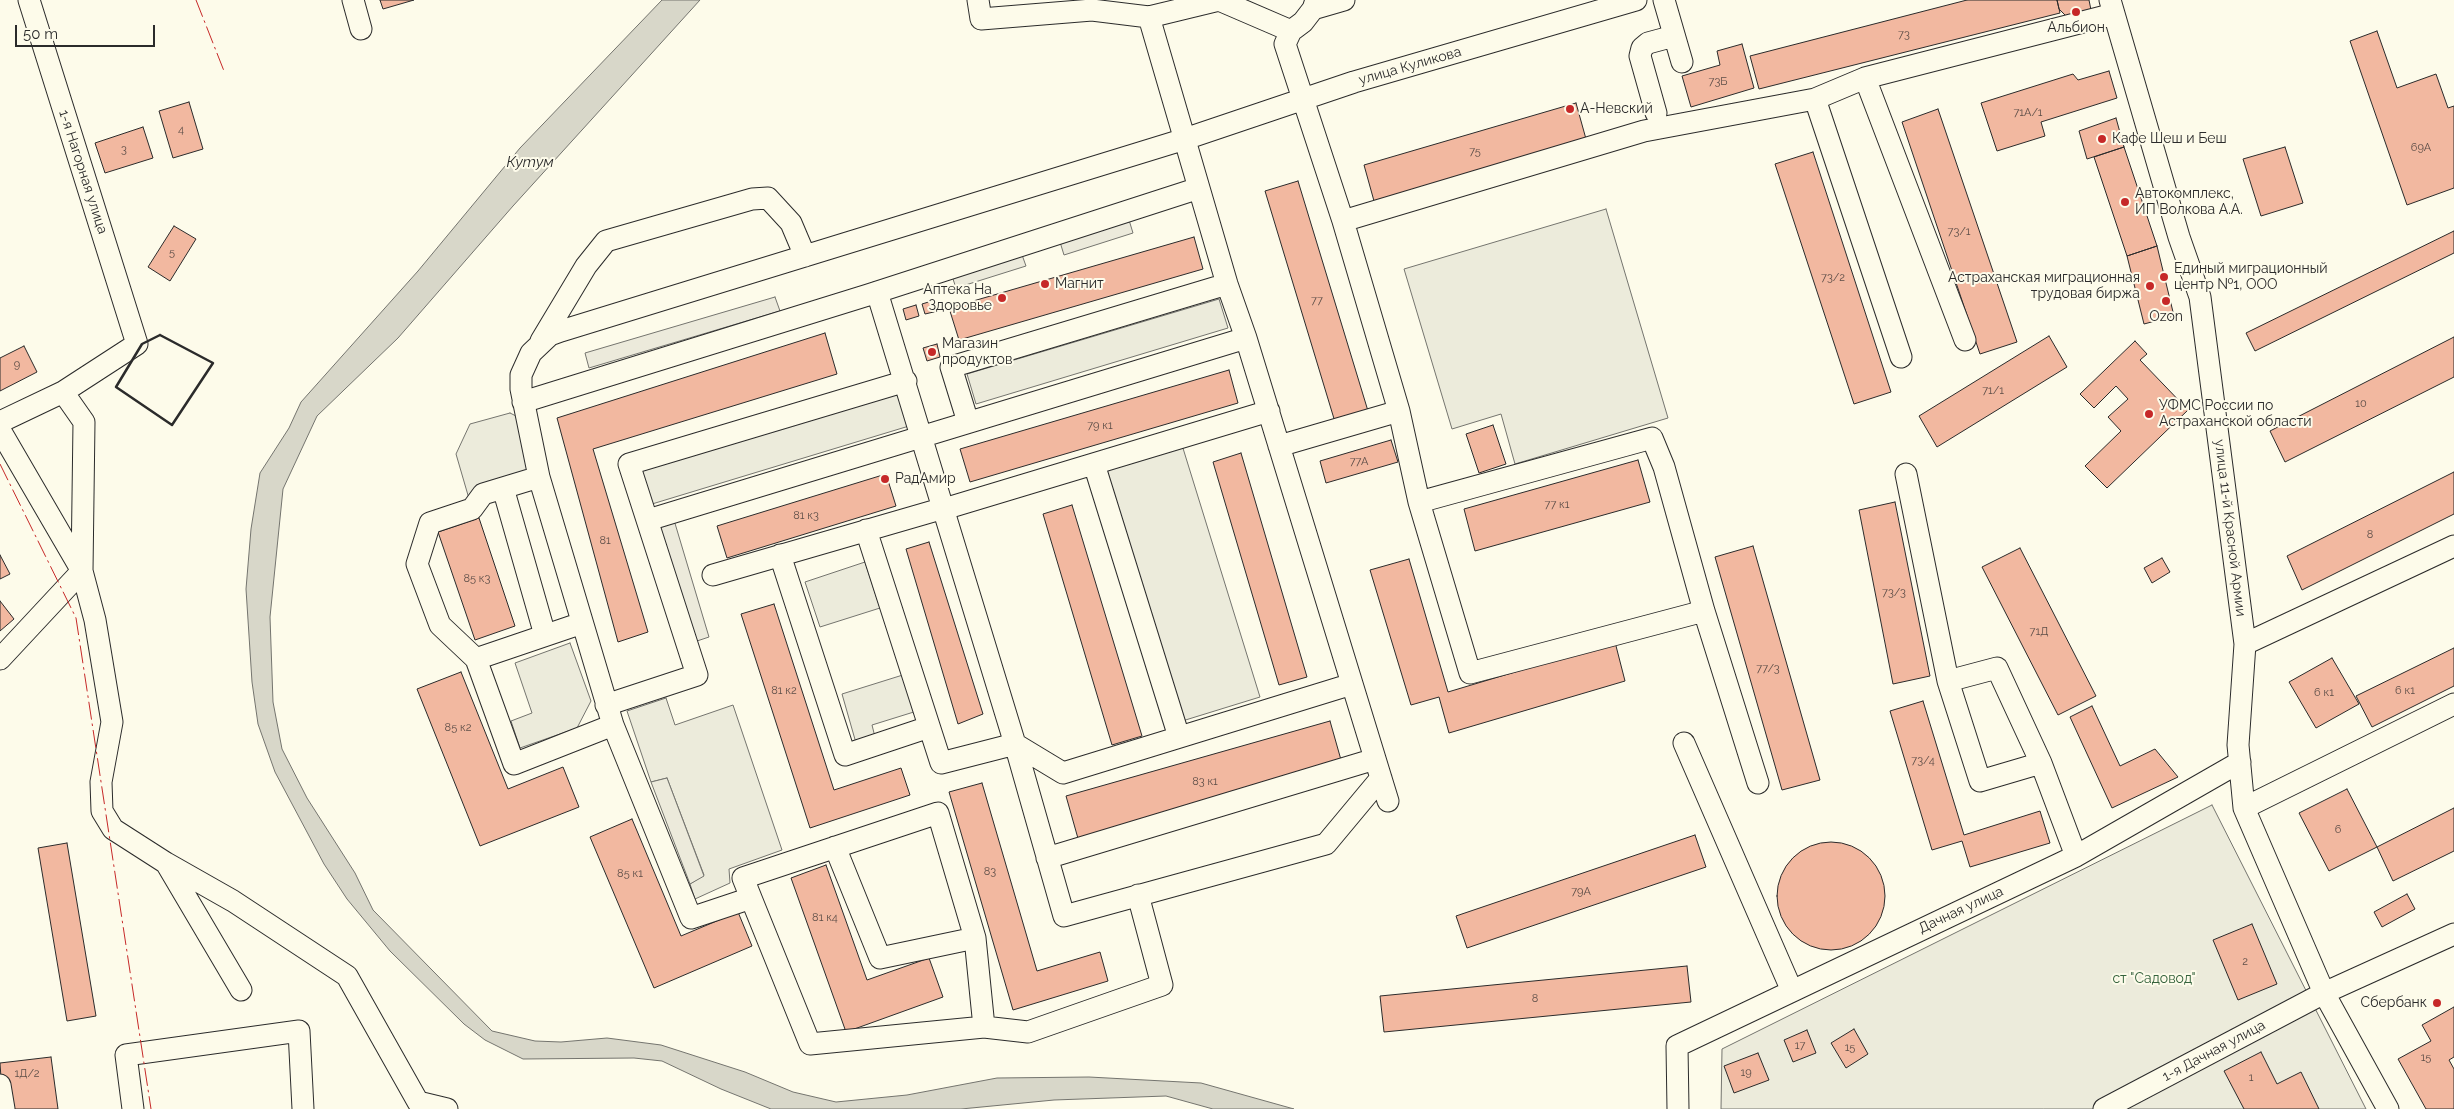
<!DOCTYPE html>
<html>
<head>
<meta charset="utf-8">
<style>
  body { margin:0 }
  #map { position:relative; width:2454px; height:1109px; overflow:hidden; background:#fdfbea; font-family:Raleway,sans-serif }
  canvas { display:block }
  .scale { position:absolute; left:15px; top:25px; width:140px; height:22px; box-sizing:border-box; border:2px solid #2b2b2b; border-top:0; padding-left:6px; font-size:15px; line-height:18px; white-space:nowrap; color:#2b2b2b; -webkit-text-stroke:4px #fdfbea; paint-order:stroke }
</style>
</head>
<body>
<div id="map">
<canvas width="2454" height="1109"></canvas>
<div class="scale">50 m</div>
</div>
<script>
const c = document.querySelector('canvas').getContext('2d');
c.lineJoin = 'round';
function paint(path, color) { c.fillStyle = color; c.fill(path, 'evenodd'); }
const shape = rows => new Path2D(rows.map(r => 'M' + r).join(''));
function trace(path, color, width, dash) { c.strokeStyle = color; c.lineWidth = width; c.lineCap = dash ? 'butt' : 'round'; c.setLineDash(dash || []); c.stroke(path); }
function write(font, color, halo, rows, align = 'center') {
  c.font = font + ' Raleway,sans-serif'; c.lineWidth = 4; c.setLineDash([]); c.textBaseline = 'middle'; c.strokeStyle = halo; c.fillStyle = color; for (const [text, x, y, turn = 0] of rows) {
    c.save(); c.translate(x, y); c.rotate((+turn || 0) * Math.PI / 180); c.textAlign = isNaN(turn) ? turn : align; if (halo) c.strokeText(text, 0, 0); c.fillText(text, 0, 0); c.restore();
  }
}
const green = shape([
  [1606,209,1668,418,1515,464,1501,414,1452,429,1404,269,1606,209],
  [1219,299,1228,328,976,404,967,374,1219,299],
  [899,393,909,426,652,504,642,471,899,393],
  [510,413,526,421,539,477,472,509,456,454,470,424,510,413],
  [1182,445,1260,697,1179,722,1102,470,1182,445],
  [865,562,880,608,820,627,805,582,865,562],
  [570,643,591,701,577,728,520,748,511,721,532,713,515,663,570,643],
  [906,674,917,711,872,725,875,737,856,743,842,694,906,674],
  [666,698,675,725,733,705,782,850,729,869,730,883,695,899,690,884,704,875,667,778,651,782,627,711,666,698],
  [2212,805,2366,1109,1721,1109,1722,1049,2212,805]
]);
const parking = shape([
  [1129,220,1133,233,1064,255,1060,242,1129,220],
  [1021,252,1026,266,956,288,951,273,1021,252],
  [775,297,780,311,589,368,585,353,775,297],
  [674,520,709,637,694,642,658,525,674,520],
  [667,778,704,876,690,884,651,782,667,778]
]);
const water = shape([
  [662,0,700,0,513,206,398,338,317,416,283,489,270,617,273,702,282,749,307,798,355,873,373,910,492,1031,535,1041,561,1042,607,1038,661,1045,745,1072,793,1092,836,1102,907,1095,997,1078,1089,1077,1201,1083,1294,1109,1213,1109,1166,1096,1054,1100,961,1109,771,1109,721,1089,662,1061,634,1058,523,1059,485,1040,464,1024,390,951,347,899,324,864,275,772,258,724,252,682,246,589,251,529,260,473,289,428,301,402,418,271,520,148,662,0]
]);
const building = shape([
  [380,0,414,0,383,9,380,0],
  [1967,0,2057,0,2060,13,1759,89,1750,56,1967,0],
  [2057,0,2089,0,2092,15,2070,20,2059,9,2057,0],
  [2377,31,2397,88,2436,74,2448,108,2454,106,2454,188,2407,205,2350,41,2377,31],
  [1742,44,1754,88,1691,107,1682,76,1720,65,1717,51,1742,44],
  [2109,71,2117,98,2041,122,2045,136,1997,151,1981,103,2073,74,2078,80,2109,71],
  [189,102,203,149,173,158,159,111,189,102],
  [1576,103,1586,139,1374,201,1364,165,1576,103],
  [1938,109,2017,342,1980,354,1902,122,1938,109],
  [2116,118,2124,147,2087,159,2079,131,2116,118],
  [143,127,153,158,105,173,95,143,143,127],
  [2124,147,2157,246,2127,256,2094,157,2124,147],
  [2285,147,2303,203,2261,216,2243,159,2285,147],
  [1813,152,1891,392,1854,404,1775,164,1813,152],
  [1298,181,1368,411,1335,422,1265,191,1298,181],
  [174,226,196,239,170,281,148,267,174,226],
  [2454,231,2454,253,2255,351,2246,333,2454,231],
  [1194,237,1203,269,959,340,949,308,1194,237],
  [2157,246,2174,316,2144,324,2127,256,2157,246],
  [935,300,938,311,925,314,922,304,935,300],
  [916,305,919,316,906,320,903,309,916,305],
  [825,333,837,374,593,449,648,632,618,642,557,418,825,333],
  [2049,336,2067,367,1937,447,1919,416,2049,336],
  [2454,337,2454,377,2285,462,2270,431,2454,337],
  [2135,341,2147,354,2140,360,2188,410,2107,488,2085,466,2121,431,2108,417,2128,399,2116,386,2094,408,2080,394,2135,341],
  [937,344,940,357,927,361,923,348,937,344],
  [24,346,37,372,0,391,0,358,24,346],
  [1229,370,1238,403,970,482,960,449,1229,370],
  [1493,425,1506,464,1479,473,1466,434,1493,425],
  [1391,440,1398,462,1326,483,1320,461,1391,440],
  [1241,453,1307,677,1279,685,1213,462,1241,453],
  [1638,460,1650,502,1475,551,1464,509,1638,460],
  [2454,472,2454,514,2302,590,2287,556,2454,472],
  [886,474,896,506,727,558,717,526,886,474],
  [1895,502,1930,676,1893,684,1859,510,1895,502],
  [1072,505,1142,736,1112,745,1043,514,1072,505],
  [479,518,515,626,475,640,438,532,479,518],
  [929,542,983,714,958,724,906,549,929,542],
  [1753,546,1820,780,1782,790,1715,557,1753,546],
  [2020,548,2096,696,2058,715,1982,567,2020,548],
  [0,555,10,574,0,579,0,555],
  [2162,558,2170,572,2152,583,2144,568,2162,558],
  [1409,559,1448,692,1615,642,1625,681,1449,733,1439,697,1411,705,1370,570,1409,559],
  [0,601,14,619,0,631,0,601],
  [774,604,834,790,901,768,910,795,810,828,741,614,774,604],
  [2454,648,2454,686,2372,727,2356,696,2454,648],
  [2332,658,2359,704,2316,728,2289,682,2332,658],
  [461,672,508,789,563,767,579,807,480,846,417,689,461,672],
  [1923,701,1964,835,2040,811,2050,843,1970,867,1962,841,1932,850,1890,711,1923,701],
  [2092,706,2120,766,2155,749,2178,777,2112,808,2070,717,2092,706],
  [1330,721,1343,767,1079,842,1066,796,1330,721],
  [982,783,1037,971,1100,952,1108,981,1013,1010,949,792,982,783],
  [2347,789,2377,847,2329,871,2299,813,2347,789],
  [2454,808,2454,851,2393,881,2377,847,2454,808],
  [632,819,681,936,738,912,752,946,654,988,590,837,632,819],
  [1695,835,1706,867,1467,948,1456,916,1695,835],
  '1777 896a54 54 0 1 1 108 0a54 54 0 1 1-108 0Z',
  [67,843,96,1016,67,1021,38,848,67,843],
  [826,865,867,980,929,958,943,997,846,1032,791,878,826,865],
  [2407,894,2415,909,2382,927,2374,912,2407,894],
  [2252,924,2277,984,2238,1000,2213,940,2252,924],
  [1687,966,1691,1002,1384,1032,1380,996,1687,966],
  [2454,1007,2454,1057,2449,1060,2454,1069,2454,1109,2426,1109,2398,1059,2431,1041,2422,1025,2454,1007],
  [1854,1029,1868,1054,1846,1068,1831,1043,1854,1029],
  [1807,1030,1816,1053,1793,1062,1784,1040,1807,1030],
  [2261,1052,2277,1084,2301,1072,2319,1109,2244,1109,2224,1071,2261,1052],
  [1758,1053,1769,1080,1734,1093,1724,1066,1758,1053],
  [51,1057,58,1109,3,1109,0,1063,51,1057]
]);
const minor = shape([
  [353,0,361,29],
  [978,0,981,19,1092,10,1149,17,1227,284,1246,338,1388,801],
  [1316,0,1313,9,1303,22,1291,31,1285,44,1343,221,1399,411,1419,502,1470,673,1704,611],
  [1664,0,1682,62],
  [2110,0,2179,237,2200,297,2245,644,2238,745,2244,808,2324,993,2388,1109],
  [1313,9,1344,0],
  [1149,17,1219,0,1291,31],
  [1865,78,1965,340],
  [1815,99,1901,357],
  [1656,113,1640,56,1642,48,1648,43,1674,36],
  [1343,221,1644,131,1815,99,1865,78,2114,14],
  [877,292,1015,744,1064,916,1326,844,1381,778],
  [541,341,586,266,606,241,752,199,768,198,791,223,805,256],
  [523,402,868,295,1199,188],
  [0,422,63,392,137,344,29,0],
  [968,422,951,367,1227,284],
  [0,430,82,571,95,620,112,722,101,782,102,811,113,829,166,863,241,990],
  [1279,446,1399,411],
  [1094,464,1179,737],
  [1906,474,1948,681,1997,668,2041,763,2076,856],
  [539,477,483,494,472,509,430,523,417,564,440,625,476,659,514,764,613,725],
  [503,488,545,635],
  [1419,502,1652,438,1664,467,1704,611,1758,783],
  [944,509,1269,411],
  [648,520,1246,338],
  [866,530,941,763,1015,744,1063,773,1352,684],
  [780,555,845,755,929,727],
  [713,575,944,508],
  [2245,644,2454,546],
  [0,659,82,571,84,422,63,392],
  [476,659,582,623],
  [1948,681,1980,781,2041,763],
  [606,705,697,675,629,464,906,381],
  [1684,743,1792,991],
  [2244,808,2454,704],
  [835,847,880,958,975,938],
  [1047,858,1375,759],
  [166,863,233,901,347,976,418,1102,447,1109],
  [1138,895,1162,985,1028,1032,984,1027,975,938,938,813,743,878,751,898,691,918,613,725,539,477,521,389,521,375,531,353,550,335,561,331,1185,139,1354,82,1636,0],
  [751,898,810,1044,984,1027],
  [0,1085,4,1109],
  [133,1109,126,1055,299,1031,303,1109],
  [1678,1109,1677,1046,2076,856,2240,762],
  [2104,1109,2324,993,2454,934]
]);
const wall = shape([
  [160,335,213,363,172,425,116,387,142,344,160,335]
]);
const power = shape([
  [196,0,224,71],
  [0,464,76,618,151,1109]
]);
const markers = [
  [2076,12,5,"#c62828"],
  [1570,109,5,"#c62828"],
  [2102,139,5,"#c62828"],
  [2125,202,5,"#c62828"],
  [2164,277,5,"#c62828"],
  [1045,284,5,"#c62828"],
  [2150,286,5,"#c62828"],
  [1002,298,5,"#c62828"],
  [2166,301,5,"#c62828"],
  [932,352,5,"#c62828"],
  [2149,414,5,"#c62828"],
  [885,479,5,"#c62828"],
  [2437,1003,5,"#c62828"]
];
const numberNames = [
  ["73",1904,35],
  ["73Б",1718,82],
  ["71А/1",2028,113],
  ["4",181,130],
  ["69А",2421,148],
  ["3",124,150],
  ["75",1475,152],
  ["73/1",1959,232],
  ["5",172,253],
  ["73/2",1833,278],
  ["77",1317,301],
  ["9",17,365],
  ["71/1",1993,391],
  ["10",2361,404],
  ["79 к1",1100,426],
  ["77А",1359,462],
  ["77 к1",1557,505],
  ["81 к3",806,516],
  ["8",2370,535],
  ["81",605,541],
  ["85 к3",477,579],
  ["73/3",1894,593],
  ["71Д",2039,632],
  ["77/3",1768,669],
  ["81 к2",784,691],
  ["6 к1",2405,691],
  ["6 к1",2324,693],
  ["85 к2",458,728],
  ["73/4",1923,761],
  ["83 к1",1205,782],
  ["6",2338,830],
  ["83",990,872],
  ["85 к1",630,874],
  ["79А",1581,892],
  ["81 к4",825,918],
  ["2",2245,962],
  ["8",1535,999],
  ["17",1800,1046],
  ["15",1850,1048],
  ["15",2426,1058],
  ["19",1746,1073],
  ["1Д/2",27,1074],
  ["1",2251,1078]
];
const poiNames = [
  ["Альбион",2076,28,"center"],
  ["А-Невский",1580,109],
  ["Кафе Шеш и Беш",2112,139],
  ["Автокомплекс,",2135,194],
  ["ИП Волкова А.А.",2135,210],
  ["Единый миграционный",2174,269],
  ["центр №1, ООО",2174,285],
  ["Астраханская миграционная",2140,278,"right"],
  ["трудовая биржа",2140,294,"right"],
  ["Магнит",1055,284],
  ["Аптека На",992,290,"right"],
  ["Здоровье",992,306,"right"],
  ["Ozon",2166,317,"center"],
  ["Магазин",942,344],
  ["продуктов",942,360],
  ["УФМС России по",2159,406],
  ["Астраханской области",2159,422],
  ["РадАмир",895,479],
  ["Сбербанк",2427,1003,"right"]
];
const streetNames = [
  ["улица Куликова",1410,66,-16],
  ["1-я Нагорная улица",83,172,72],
  ["улица 11-й Красной Армии",2230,528,83],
  ["Дачная улица",1961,910,-25],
  ["1-я Дачная улица",2214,1051,-28]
];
const parkNames = [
  ["ст \"Садовод\"",2154,979]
];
const waterNames = [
  ["Кутум",530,162]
];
paint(green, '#ecebdb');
trace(green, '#74746e', 1);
paint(parking, '#eceadb');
trace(parking, '#74746e', 1);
paint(water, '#d8d7c9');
trace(water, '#74746e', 1);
paint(building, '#f2b8a0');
trace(building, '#2b2b2b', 1);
trace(minor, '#2b2b2b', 23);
trace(minor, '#fdfbea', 21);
trace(wall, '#2b2b2b', 2.5);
trace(power, '#c62828', 1, [18, 4, 2.5, 4]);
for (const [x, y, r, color] of markers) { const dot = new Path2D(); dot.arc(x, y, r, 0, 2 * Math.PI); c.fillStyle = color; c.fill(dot); trace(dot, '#fdfbea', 2); }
write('11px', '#5d4e48', null, numberNames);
write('14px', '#2b2b2b', '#fdfbea', poiNames, 'left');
write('14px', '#2b2b2b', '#fdfbea', streetNames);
write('14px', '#34623c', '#fdfbea', parkNames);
write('italic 15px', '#2b2b2b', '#fdfbea', waterNames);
</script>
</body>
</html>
